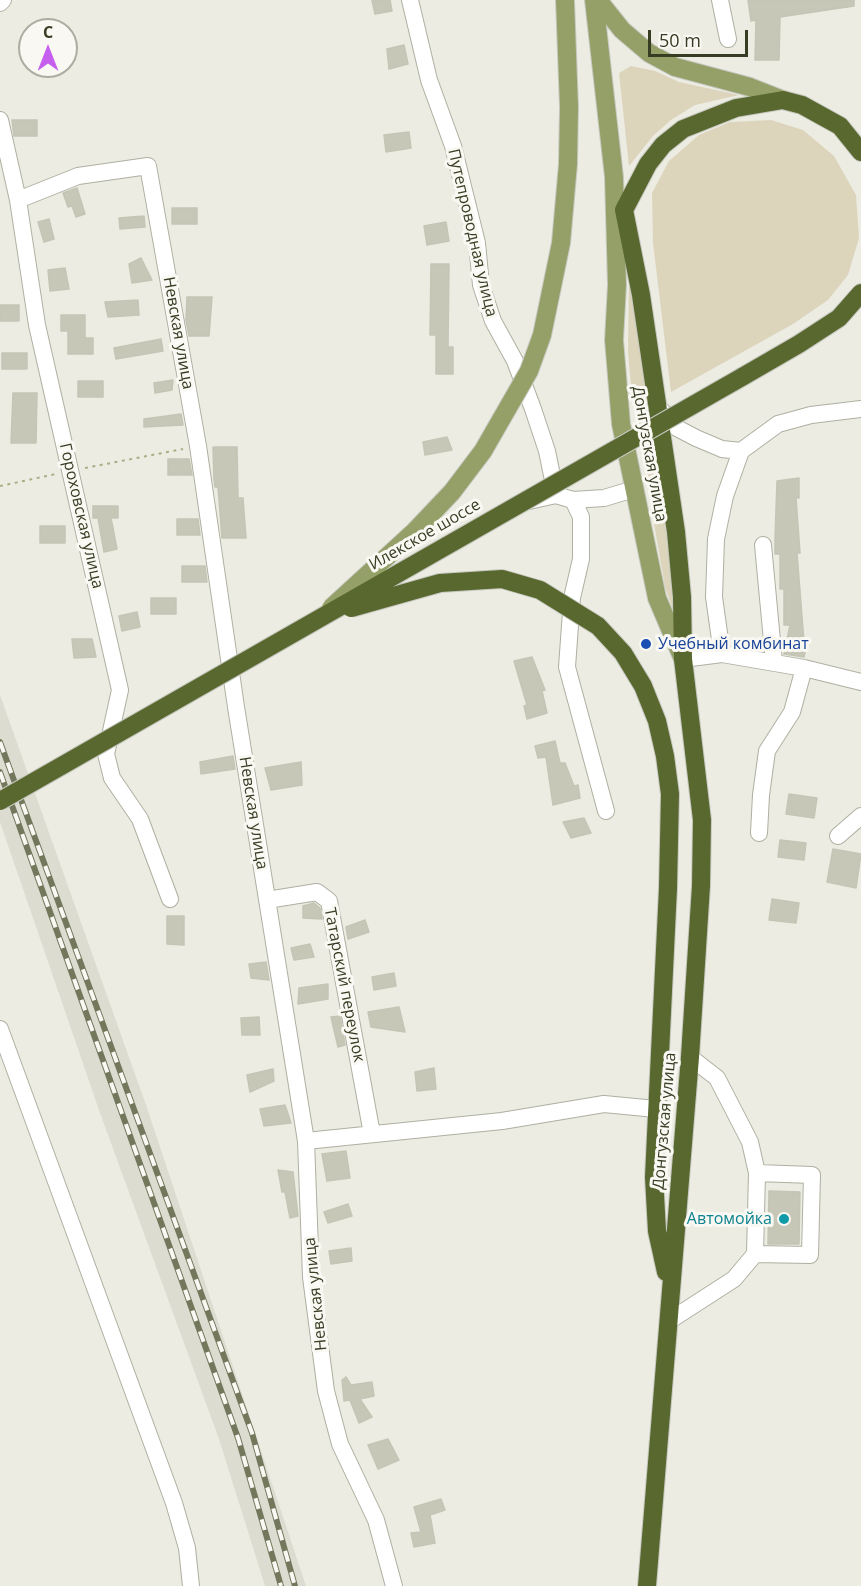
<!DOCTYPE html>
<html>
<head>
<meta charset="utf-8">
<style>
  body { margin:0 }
  #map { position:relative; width:861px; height:1586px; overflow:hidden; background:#ecece2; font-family:"Open Sans",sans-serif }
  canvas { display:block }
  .north { position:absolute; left:18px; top:18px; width:60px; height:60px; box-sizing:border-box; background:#f9f8f3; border:2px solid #abada0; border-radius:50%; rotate:0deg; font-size:16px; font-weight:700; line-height:24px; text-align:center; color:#373d23 }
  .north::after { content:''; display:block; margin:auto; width:21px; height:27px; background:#c65fee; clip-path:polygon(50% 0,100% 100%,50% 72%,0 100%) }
  .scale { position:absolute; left:648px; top:30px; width:100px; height:27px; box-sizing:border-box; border:3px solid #373d23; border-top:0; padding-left:8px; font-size:18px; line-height:21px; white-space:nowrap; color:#373d23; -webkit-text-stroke:4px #f9f8f3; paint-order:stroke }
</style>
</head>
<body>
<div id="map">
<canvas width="861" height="1586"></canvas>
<div class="north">С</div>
<div class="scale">50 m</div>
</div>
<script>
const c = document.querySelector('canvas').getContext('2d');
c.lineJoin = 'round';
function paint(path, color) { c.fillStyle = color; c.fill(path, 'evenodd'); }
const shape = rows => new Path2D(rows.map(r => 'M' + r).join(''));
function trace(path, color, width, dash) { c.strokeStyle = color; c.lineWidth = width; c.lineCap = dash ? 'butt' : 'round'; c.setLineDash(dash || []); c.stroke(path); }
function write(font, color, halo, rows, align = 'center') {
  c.font = font + ' "Open Sans",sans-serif'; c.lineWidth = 6; c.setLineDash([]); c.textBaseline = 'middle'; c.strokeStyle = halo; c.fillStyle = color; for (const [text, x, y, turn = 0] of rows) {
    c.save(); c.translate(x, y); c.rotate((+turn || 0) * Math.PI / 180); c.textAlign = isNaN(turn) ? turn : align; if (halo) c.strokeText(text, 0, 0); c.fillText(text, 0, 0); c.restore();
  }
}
const built = shape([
  [0,695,146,1105,306,1586,265,1586,219,1439,100,1113,0,822]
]);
const green = shape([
  [631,66,655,71,679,82,739,95,695,105,671,120,653,136,629,166,619,73],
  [771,120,803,130,834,156,856,195,859,238,848,275,828,300,793,324,671,392,653,243,652,193,669,161,699,135,730,122],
  [629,272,674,586,678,625,665,587,632,396,628,352]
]);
const building = shape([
  [372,0,390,0,392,11,375,14,372,0],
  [748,0,854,0,854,6,780,17,779,60,755,60,756,20,751,21,748,0],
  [404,45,408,64,389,69,387,49,404,45],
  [12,120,37,120,37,136,14,136,12,120],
  [409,132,411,148,386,152,384,135,409,132],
  [77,188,85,214,76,217,72,206,68,207,63,193,77,188],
  [172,208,197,208,197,224,172,224,172,208],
  [144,216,145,227,120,229,119,218,144,216],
  [49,219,54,239,44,242,38,222,49,219],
  [446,222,449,241,427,245,424,226,446,222],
  [141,258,152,280,132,283,129,264,141,258],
  [431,264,449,264,448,347,453,347,453,374,436,374,436,335,430,335,431,264],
  [65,268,69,289,50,291,48,270,65,268],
  [187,297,212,297,209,336,189,336,186,320,187,297],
  [138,300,139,315,108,317,105,302,138,300],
  [0,305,19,305,19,321,0,321,0,305],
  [61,315,85,315,85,338,93,338,93,354,68,354,68,331,61,331,61,315],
  [161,339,163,351,116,359,114,348,161,339],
  [2,353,27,353,27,369,2,369,2,353],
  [173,380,172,390,155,393,154,383,173,380],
  [78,381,103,381,103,397,78,397,78,381],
  [13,393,37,393,36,443,11,443,13,393],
  [181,414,183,425,144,427,144,419,181,414],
  [447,437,452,450,425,455,423,442,447,437],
  [213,447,237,447,238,498,243,498,246,538,222,538,218,487,215,487,214,480,213,447],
  [168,459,189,459,192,475,168,475,168,459],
  [799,478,799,498,796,498,800,553,797,553,804,642,807,643,804,657,784,654,790,625,784,625,784,589,780,589,780,554,775,554,775,539,777,481,799,478],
  [93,506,118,506,118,518,111,518,117,549,104,552,98,518,93,518,93,506],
  [177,519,198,519,200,535,177,535,177,519],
  [40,526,65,526,65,543,40,543,40,526],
  [182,566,205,566,207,582,182,582,182,566],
  [151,598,176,598,176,614,151,614,151,598],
  [137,612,140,627,122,631,119,616,137,612],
  [72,639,92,639,96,657,74,658,72,639],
  [532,657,545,690,542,691,547,713,527,719,524,706,527,705,514,661,532,657],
  [555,741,560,763,565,763,574,786,578,785,580,798,553,805,546,757,538,758,535,746,555,741],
  [233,756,235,769,201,774,200,762,233,756],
  [301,762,302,785,271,790,265,768,301,762],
  [789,794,817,798,814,818,786,814,789,794],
  [584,818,591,833,571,838,563,822,584,818],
  [780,840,806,843,804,860,778,857,780,840],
  [833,849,861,854,856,888,827,882,833,849],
  [772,899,799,903,796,923,769,920,772,899],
  [314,903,320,908,322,919,303,918,303,906,314,903],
  [167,916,184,916,184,945,167,944,167,916],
  [365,920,369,932,348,939,346,927,365,920],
  [310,944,314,957,294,960,291,948,310,944],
  [266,962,269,980,251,978,249,964,266,962],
  [394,973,396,986,374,990,372,977,394,973],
  [328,984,328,999,298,1004,299,988,328,984],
  [399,1007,405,1032,371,1027,368,1012,399,1007],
  [340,1016,345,1045,338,1047,331,1017,340,1016],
  [259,1017,260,1035,242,1035,241,1018,259,1017],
  [434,1068,436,1089,417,1091,415,1072,434,1068],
  [273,1069,274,1081,250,1092,247,1075,273,1069],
  [285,1105,291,1123,264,1126,260,1109,285,1105],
  [346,1151,350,1178,327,1181,322,1154,346,1151],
  [278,1170,293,1172,298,1216,290,1218,285,1192,282,1192,278,1170],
  [769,1191,800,1192,799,1244,768,1244,769,1191],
  [348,1204,352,1216,328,1223,324,1212,348,1204],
  [351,1248,352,1261,331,1264,329,1251,351,1248],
  [346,1377,351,1385,372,1382,374,1396,360,1399,372,1417,359,1423,350,1400,344,1401,342,1380,346,1377],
  [388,1439,399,1460,378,1469,368,1445,388,1439],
  [441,1499,445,1510,430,1515,435,1543,414,1547,411,1533,421,1532,414,1507,441,1499]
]);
const path = shape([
  [85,468,183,449],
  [0,486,56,474]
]);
const minor = shape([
  [410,0,429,80,453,146,477,243,481,285,493,321,515,361,533,409,547,451,556,495],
  [720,0,728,39],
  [0,3,3,0],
  [0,120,18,200,37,325,120,690,106,754,112,778,140,819,170,899],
  [18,200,78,176,148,166,198,446,236,707,306,1141,311,1277,326,1391,340,1444,376,1520,394,1586],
  [661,410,677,428,696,438,722,449,741,451],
  [741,451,778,424,811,415,861,409],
  [573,500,581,517,581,559,572,598,567,667,606,811],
  [529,501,556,495,573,500,604,498,634,489],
  [763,545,774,662],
  [722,654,714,597,716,539,725,496,741,451],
  [683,659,722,654,804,668,861,682],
  [759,833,761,795,767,751,792,712,804,668],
  [838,836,861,816],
  [267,900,317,892,329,901,372,1134],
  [0,1029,174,1503,187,1548,191,1586],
  [690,1057,717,1078,750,1142,757,1173],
  [306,1141,502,1121,604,1104,656,1109],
  [669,1321,734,1279,755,1254,757,1173,812,1175,810,1255,755,1254]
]);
const major = shape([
  [565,0,569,107],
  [594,0,614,177,617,285,614,340,621,424,657,598,683,659],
  [598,0,622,30,649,53,675,67,750,87,783,100]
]);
const highway = shape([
  [742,377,799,344,839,318,861,293],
  [666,1272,657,1231,654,1177,668,888],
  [647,1586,690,1057,701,886,702,820,683,659,682,597,676,532,641,295,624,210,648,164,663,145,683,129,736,108,783,100,802,105,840,126,861,152]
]);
const rail = shape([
  [0,742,252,1433,295,1586],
  [0,772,238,1438,281,1586]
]);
const majorBridge = shape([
  [331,608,415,531,452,492,483,451,529,371,542,335,561,243,568,164,569,107]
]);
const highwayBridge = shape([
  [351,608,440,583,502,579,540,590,598,626,623,653,643,686,657,721,665,756,670,794,668,888],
  [0,801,742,377]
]);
const markers = [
  [646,644,6,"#1a4fb4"],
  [784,1219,6,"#0f9aa8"]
];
const streetNames = [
  ["Путепроводная улица",472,233,77],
  ["Невская улица",178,333,80],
  ["Донгузская улица",649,454,80],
  ["Гороховская улица",81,516,77],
  ["Илекское шоссе",425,535,-30],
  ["Невская улица",253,813,81],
  ["Татарский переулок",344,985,79],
  ["Донгузская улица",665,1121,-85],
  ["Невская улица",316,1294,-96]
];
const transitNames = [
  ["Учебный комбинат",658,644]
];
const cultureNames = [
  ["Автомойка",772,1219]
];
paint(built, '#dcdcd1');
paint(green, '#ddd4bc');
paint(building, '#c7c7b8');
trace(building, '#c4c5b5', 1.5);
trace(minor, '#aeb0a1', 18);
trace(major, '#c7c9c1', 20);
trace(highway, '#c7c9c1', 20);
trace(path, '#a8af84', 2, [3, 4.5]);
trace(minor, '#fff', 16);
trace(major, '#94a068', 18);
trace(highway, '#59682f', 18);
trace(rail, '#73785d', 6);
trace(rail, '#f9f8f3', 4, [11]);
trace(majorBridge, '#c7c9c1', 20, []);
trace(highwayBridge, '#c7c9c1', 20, []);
trace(majorBridge, '#94a068', 18);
trace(highwayBridge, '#59682f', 18);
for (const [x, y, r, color] of markers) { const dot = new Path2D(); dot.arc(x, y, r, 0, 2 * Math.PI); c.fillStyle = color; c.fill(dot); trace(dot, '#f9f8f3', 2); }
write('16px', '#373d23', '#f9f8f3', streetNames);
write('16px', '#164399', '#f9f8f3', transitNames, 'left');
write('16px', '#0d838f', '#f9f8f3', cultureNames, 'right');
</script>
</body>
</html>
